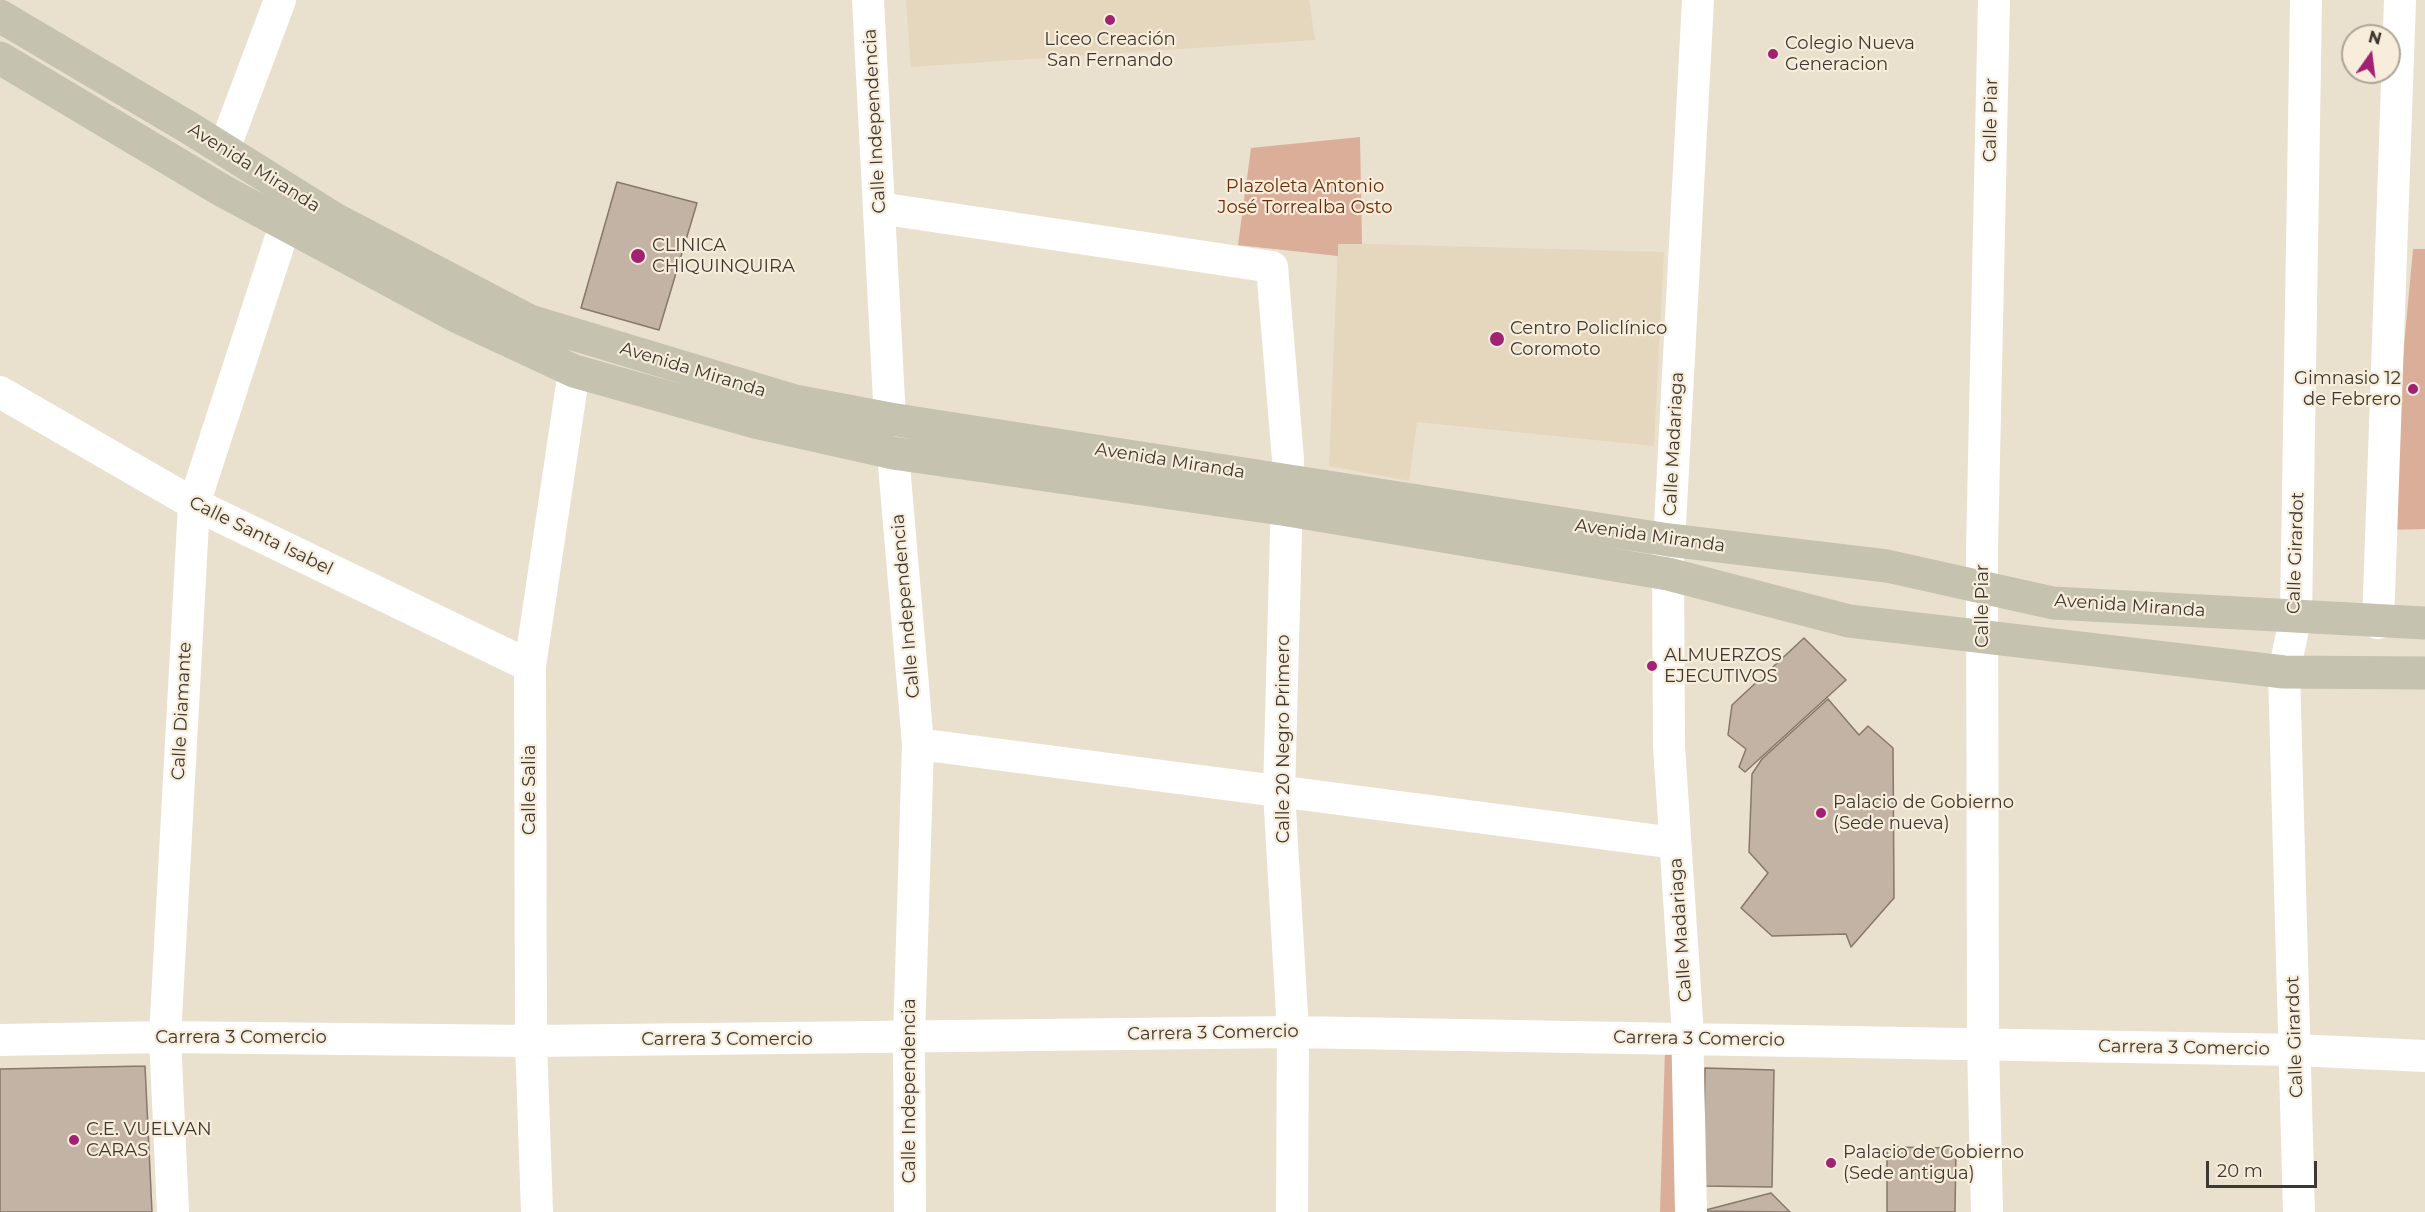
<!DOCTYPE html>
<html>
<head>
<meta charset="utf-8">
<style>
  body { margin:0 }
  #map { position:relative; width:2425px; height:1212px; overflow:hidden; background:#eae0ce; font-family:Montserrat,sans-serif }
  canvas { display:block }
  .north { position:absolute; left:2341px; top:24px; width:60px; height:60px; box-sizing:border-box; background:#f8eddb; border:2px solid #ada597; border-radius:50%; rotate:14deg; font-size:16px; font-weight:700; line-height:24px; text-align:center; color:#3d3932 }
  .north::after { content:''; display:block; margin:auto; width:21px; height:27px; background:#a12173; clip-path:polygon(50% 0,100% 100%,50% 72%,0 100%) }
  .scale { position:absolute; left:2206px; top:1161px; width:111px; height:27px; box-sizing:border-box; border:3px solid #3d3932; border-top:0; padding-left:8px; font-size:18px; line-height:21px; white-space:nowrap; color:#3d3932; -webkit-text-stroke:4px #f8eddb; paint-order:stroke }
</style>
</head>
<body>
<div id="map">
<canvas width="2425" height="1212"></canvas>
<div class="north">N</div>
<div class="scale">20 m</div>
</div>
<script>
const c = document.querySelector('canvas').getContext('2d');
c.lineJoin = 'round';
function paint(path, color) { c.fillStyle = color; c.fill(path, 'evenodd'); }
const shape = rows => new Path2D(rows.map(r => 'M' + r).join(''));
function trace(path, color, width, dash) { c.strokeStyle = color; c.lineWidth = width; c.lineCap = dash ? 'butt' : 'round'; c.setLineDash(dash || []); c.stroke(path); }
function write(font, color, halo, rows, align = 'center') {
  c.font = font + ' Montserrat,sans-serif'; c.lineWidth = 4.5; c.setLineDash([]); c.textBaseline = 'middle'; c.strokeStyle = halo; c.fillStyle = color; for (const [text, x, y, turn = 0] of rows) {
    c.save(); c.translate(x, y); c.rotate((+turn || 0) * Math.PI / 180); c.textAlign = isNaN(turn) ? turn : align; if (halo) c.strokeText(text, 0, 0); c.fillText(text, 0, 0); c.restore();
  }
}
const built = shape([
  [906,0,1309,0,1315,40,911,67],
  [1338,243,1664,252,1654,446,1417,422,1409,481,1329,466]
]);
const green = shape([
  [1360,137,1362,244,1338,244,1338,256,1238,245,1251,148],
  [2413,249,2425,249,2425,529,2387,530],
  [1665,1049,1697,1049,1704,1212,1660,1212]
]);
const building = shape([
  [617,182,697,203,659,330,581,308,617,182],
  [1804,638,1846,680,1745,772,1739,767,1746,749,1728,735,1732,705,1804,638],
  [1828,699,1859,735,1868,726,1893,748,1894,898,1851,947,1846,934,1772,936,1741,908,1768,873,1749,852,1752,774,1762,759,1828,699],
  [145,1066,152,1212,0,1212,0,1069,145,1066],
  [1705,1068,1774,1070,1772,1187,1703,1186,1705,1068],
  [1887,1147,1956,1148,1955,1212,1887,1212,1887,1147],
  [1771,1193,1790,1212,1702,1211,1771,1193]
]);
const minor = shape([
  [868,0,890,419,918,744,909,1038,910,1212],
  [224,149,280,0],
  [879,208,1272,267,1288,459,1279,792,1293,1032,1292,1212],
  [0,392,194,504,530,666],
  [2378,623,2400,0],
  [918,744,1675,843],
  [0,1040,165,1037,531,1041,1293,1032,2295,1050,2425,1056],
  [173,1212,165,1037,194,504,285,225],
  [537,1212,531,1041,530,666,574,371],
  [1691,1212,1687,1020,1669,746,1668,563,1698,0],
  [1987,1212,1983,1044,1982,550,1994,0],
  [2299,1212,2284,672,2296,615,2306,0]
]);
const secondary = shape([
  [0,16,191,129,333,218,530,321,795,401,890,419,1669,540,1887,566,2053,603,2425,623],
  [0,58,223,191,456,316,574,371,759,423,893,453,1288,510,1668,574,1849,621,2284,672,2425,673]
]);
const markers = [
  [1110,20,6,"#a12173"],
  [1773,54,6,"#a12173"],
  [638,256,8,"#a12173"],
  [1497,339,8,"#a12173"],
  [2413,389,6,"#a12173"],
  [1652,666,6,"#a12173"],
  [1821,813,6,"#a12173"],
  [74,1140,6,"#a12173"],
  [1831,1163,6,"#a12173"]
];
const poiNames = [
  ["Liceo Creación",1110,40,"center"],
  ["San Fernando",1110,61,"center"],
  ["Colegio Nueva",1785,44],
  ["Generacion",1785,65],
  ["CLINICA",652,246],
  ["CHIQUINQUIRA",652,267],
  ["Centro Policlínico",1510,329],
  ["Coromoto",1510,350],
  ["Gimnasio 12",2401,379,"right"],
  ["de Febrero",2401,400,"right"],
  ["ALMUERZOS",1664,656],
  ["EJECUTIVOS",1664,677],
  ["Palacio de Gobierno",1833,803],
  ["(Sede nueva)",1833,824],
  ["C.E. VUELVAN",86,1130],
  ["CARAS",86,1151],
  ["Palacio de Gobierno",1843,1153],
  ["(Sede antigua)",1843,1174]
];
const streetNames = [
  ["Calle Piar",1991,120,-89],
  ["Calle Independencia",875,121,-93],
  ["Avenida Miranda",254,168,32],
  ["Avenida Miranda",693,370,17],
  ["Calle Madariaga",1674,444,-87],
  ["Avenida Miranda",1170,461,9],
  ["Calle Santa Isabel",261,536,26],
  ["Avenida Miranda",1650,536,8],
  ["Calle Girardot",2296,553,-88],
  ["Calle Independencia",906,606,-95],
  ["Calle Piar",1983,606,-90],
  ["Avenida Miranda",2130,606,4],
  ["Calle Diamante",182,711,-87],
  ["Calle 20 Negro Primero",1284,739,-90],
  ["Calle Salia",530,790,-90],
  ["Calle Madariaga",1681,930,-94],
  ["Carrera 3 Comercio",1213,1033,-1],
  ["Calle Girardot",2295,1037,-92],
  ["Carrera 3 Comercio",241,1038],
  ["Carrera 3 Comercio",1699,1039,1],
  ["Carrera 3 Comercio",727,1040],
  ["Carrera 3 Comercio",2184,1048,1],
  ["Calle Independencia",910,1091,-90]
];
const parkNames = [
  ["Plazoleta Antonio",1305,187],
  ["José Torrealba Osto",1305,208]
];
paint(built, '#e5d7be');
paint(green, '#dbae9a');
paint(building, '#c3b3a5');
trace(building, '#87786b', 1.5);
trace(minor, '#fff', 32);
trace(secondary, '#c5c2af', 33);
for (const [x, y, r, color] of markers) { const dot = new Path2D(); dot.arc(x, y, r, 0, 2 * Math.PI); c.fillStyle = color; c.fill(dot); trace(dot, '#f8eddb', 2); }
write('18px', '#3d3932', '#f8eddb', poiNames, 'left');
write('18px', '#3d3932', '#f8eddb', streetNames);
write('18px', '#6e2d09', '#f8eddb', parkNames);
</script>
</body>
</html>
